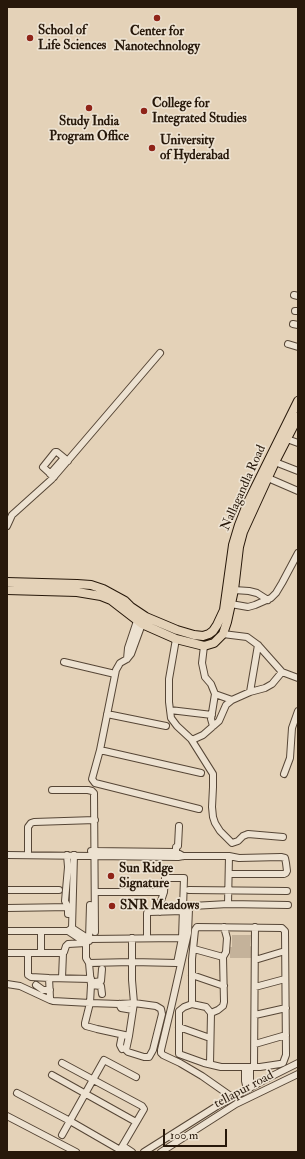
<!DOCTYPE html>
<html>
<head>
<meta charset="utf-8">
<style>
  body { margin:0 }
  #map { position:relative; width:305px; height:1159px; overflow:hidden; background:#e4d2b8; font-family:"IM FELL Double Pica",serif }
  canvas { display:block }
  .frame { position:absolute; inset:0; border:8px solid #27180a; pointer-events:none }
  .scale { position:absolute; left:163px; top:1129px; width:64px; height:18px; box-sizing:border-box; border:2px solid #27180a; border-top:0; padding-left:5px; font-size:12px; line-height:14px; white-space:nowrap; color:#27180a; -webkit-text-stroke:3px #ede2d1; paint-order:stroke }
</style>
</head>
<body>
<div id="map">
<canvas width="305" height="1159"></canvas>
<div class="frame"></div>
<div class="scale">100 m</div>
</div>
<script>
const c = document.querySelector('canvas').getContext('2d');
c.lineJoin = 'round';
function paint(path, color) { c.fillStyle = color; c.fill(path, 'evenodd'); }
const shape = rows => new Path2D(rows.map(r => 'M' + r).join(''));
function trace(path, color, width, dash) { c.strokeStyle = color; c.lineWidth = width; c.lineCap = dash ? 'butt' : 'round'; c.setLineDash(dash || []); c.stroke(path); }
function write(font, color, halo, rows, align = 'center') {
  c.font = font + ' "IM FELL Double Pica",serif'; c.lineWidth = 3.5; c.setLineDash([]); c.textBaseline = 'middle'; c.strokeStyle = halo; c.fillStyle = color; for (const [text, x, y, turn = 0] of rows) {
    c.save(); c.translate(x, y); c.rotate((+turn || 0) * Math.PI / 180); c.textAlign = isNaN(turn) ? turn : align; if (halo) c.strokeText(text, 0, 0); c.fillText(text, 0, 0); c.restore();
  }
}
const green = shape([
  [232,935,251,935,250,946,252,947,253,958,230,958,230,947,232,947]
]);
const minor = shape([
  [294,295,298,296],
  [295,311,298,311],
  [293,324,298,325],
  [288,344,298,347],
  [287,439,298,443],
  [275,462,298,471],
  [50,474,64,458],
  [54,477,43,467,55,452,57,452,68,461],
  [268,478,298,491],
  [7,526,12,515,52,479,160,353],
  [234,590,249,591,257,593,268,600],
  [231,604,248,607,255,605,271,598,276,593,282,583,298,553],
  [142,624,131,654,127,659,120,663,116,670,100,750,92,779,95,783,199,809],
  [223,634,247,637,258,645,282,672,298,678],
  [176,639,169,679,169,702,171,718,177,726,191,739,213,774,213,787,212,807,213,817,215,823,220,831,232,843,238,841,243,836,248,834,283,837],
  [258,645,250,692,265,688,272,684,282,672],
  [204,646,202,663,205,677,211,684,215,694,232,700,250,692],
  [127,659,128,648,137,621],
  [64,662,115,674],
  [170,710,212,715],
  [107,714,166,726],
  [213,726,211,719,215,694],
  [192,740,203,735,219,721,226,705,232,700],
  [100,750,201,773],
  [284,774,290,758,292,728,298,711],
  [52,790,88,790,92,791,94,793,95,932],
  [91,851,176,852,183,856],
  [28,852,28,827,31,823,34,822,95,820],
  [176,852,176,847,178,846,179,826],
  [7,855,178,857,183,856,229,856,239,858,281,857,285,858,286,863,287,871,286,873,284,874,229,874],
  [67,855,68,867,65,901,68,907,68,914],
  [7,890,59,890],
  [189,890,287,891],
  [95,892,164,892],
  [228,904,229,856],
  [7,908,71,907],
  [160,912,160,904,164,892,165,878,184,878,182,938],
  [72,928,89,939,89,941],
  [7,931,41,931],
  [68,931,72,928,74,855],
  [147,938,147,913,149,912,183,911],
  [89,939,90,905],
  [194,949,223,957],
  [7,953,41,953],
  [28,953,28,975,31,977,49,978,91,979],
  [255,960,285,951],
  [89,963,132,962,177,963,182,938,89,939,86,943,68,944,66,946,64,952,63,953,41,953,41,931,68,931,86,943,86,958,89,963,91,985,101,986,102,994],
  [192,975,224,986],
  [49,978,50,998,50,1000,53,1001,90,1003,91,985],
  [62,978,63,953],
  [95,982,101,981,102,969],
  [7,984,20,986,50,1000],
  [36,985,43,990,50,990],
  [255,987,285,979],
  [119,1004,121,1008,133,1010],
  [192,1004,206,1007,211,1013],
  [255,1015,286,1008],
  [179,1027,210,1038],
  [129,1036,126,1050,128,1052,144,1057,149,1057,153,1050,162,1014,161,1009,156,1006,134,1003,119,1004,90,1003,85,1023,85,1025,86,1026,97,1029,129,1036,134,1003,132,980,132,938],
  [255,1044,286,1035],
  [122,1049,120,1045,122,1035],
  [62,1063,142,1106,144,1109,120,1150],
  [210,1064,211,1013,218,1010,223,1006,224,1002,223,957,226,952,227,938,224,927],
  [245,1067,221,1067,204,1063,179,1054,179,1011,184,1007,192,1004,192,959,195,930,197,927,282,928,285,931,286,1055,283,1063,280,1064,260,1067,254,1067],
  [250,1067,250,1080,253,1086],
  [52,1075,136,1122],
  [247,1089,245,1081,245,1067,254,1067,255,927],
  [17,1093,70,1121,122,1151],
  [232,1097,202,1076,180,1063,163,1055,161,1053,161,1050,171,1008,188,933,189,909,192,906,228,904,288,905],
  [7,1116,76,1152],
  [62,1135,104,1060,136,1077],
  [123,1146,132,1152],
  [144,1152,217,1106,266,1079,298,1063],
  [161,1152,236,1104,298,1074]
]);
const major = shape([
  [7,582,77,584,91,585,103,589,125,601,131,607,146,617,177,630,194,635,203,636,209,634,213,631,217,625,224,610,233,545,239,525,248,502,298,401],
  [7,590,77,592,101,596,111,600,142,624,176,639,204,646,214,643,223,634,227,622,234,590,239,547,243,532,275,462,298,417]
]);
const markers = [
  [157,18,4,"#8f2418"],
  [30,38,4,"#8f2418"],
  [89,108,4,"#8f2418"],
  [144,111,4,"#8f2418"],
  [152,148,4,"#8f2418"],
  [111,876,4,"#8f2418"],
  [112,906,4,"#8f2418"]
];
const poiNames = [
  ["School of",38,31],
  ["Life Sciences",38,46],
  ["Center for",157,32,"center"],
  ["Nanotechnology",157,47,"center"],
  ["College for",152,104],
  ["Integrated Studies",152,119],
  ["Study India",89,122,"center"],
  ["Program Office",89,137,"center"],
  ["University",160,141],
  ["of Hyderabad",160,156],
  ["Sun Ridge",119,869],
  ["Signature",119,884],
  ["SNR Meadows",120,906]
];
const streetNames = [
  ["Nallagandla Road",244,488,-66],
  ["tellapur road",244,1090,-28]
];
paint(green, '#c4b29a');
trace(minor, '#564636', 8);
trace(major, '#27180a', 10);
trace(minor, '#ede2d1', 6);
trace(major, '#e4d2b8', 8);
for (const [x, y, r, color] of markers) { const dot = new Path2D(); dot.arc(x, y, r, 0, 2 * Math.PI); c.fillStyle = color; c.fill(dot); trace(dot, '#ede2d1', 1.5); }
write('bold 13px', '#27180a', '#ede2d1', poiNames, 'left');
write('13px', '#27180a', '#ede2d1', streetNames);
</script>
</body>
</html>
